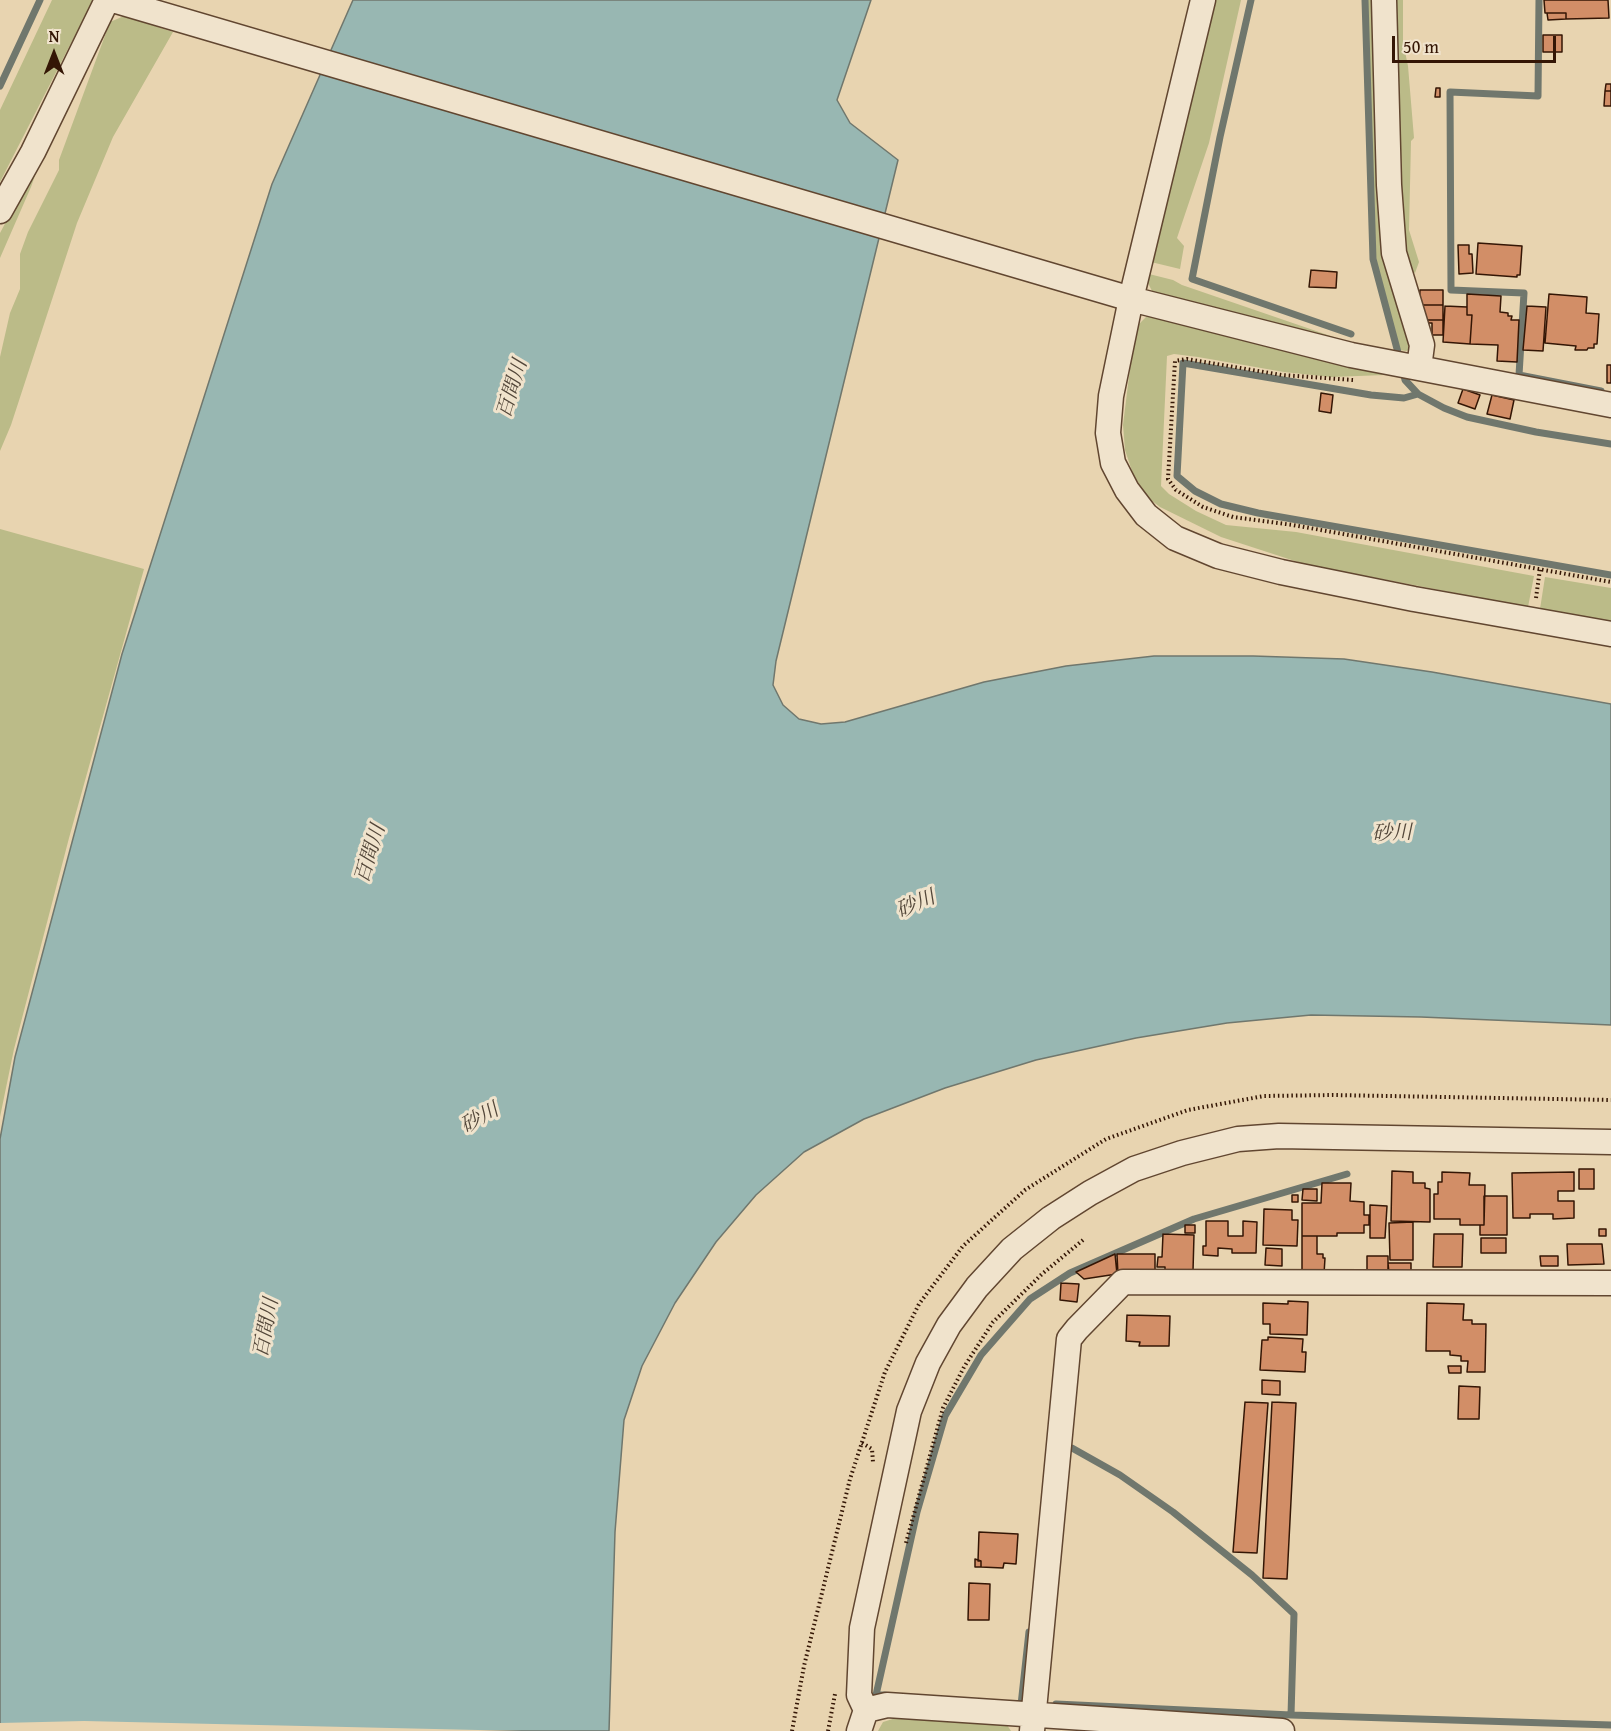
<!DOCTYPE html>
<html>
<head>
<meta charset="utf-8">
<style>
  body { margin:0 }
  #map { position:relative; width:1611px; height:1731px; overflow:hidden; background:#e8d4b0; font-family:"Gentium Book Plus",serif }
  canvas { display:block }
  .north { position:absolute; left:24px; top:24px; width:60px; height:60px; -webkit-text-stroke:4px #f0e3cc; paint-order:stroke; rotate:0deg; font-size:16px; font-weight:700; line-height:24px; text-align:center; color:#341605 }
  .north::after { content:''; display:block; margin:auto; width:21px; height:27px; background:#341605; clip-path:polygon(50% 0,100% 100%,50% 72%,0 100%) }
  .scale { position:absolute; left:1392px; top:36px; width:164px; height:27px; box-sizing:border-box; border:3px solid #341605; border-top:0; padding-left:8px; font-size:18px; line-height:21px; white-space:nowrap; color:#341605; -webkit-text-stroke:4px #f0e3cc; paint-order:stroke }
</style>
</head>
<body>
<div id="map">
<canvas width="1611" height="1731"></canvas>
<div class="north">N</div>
<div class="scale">50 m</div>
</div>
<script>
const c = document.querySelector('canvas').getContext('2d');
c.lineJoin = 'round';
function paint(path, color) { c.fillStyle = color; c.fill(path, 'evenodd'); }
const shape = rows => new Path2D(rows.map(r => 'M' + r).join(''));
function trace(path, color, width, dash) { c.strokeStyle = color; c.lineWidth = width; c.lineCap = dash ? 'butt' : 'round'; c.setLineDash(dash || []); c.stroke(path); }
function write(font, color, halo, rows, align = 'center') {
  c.font = font + ' "Gentium Book Plus","Noto Serif JP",serif'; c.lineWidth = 6; c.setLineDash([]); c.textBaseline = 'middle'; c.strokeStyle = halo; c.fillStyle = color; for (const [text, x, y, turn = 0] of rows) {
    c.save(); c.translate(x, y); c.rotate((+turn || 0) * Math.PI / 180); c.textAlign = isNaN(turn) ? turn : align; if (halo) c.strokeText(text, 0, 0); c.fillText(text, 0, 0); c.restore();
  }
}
const green = shape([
  [52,0,93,0,0,182,0,110],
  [1215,0,1241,0,1209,143,1177,238,1184,246,1180,269,1151,262],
  [1367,0,1379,0,1412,349,1406,351,1399,350,1376,259],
  [1392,0,1403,0,1403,42,1408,66,1414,138,1411,141,1409,230,1419,262,1415,273,1406,267,1402,261],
  [124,16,173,32,113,137,77,223,11,425,0,451,0,357,10,313,20,289,20,254,28,232,59,170,59,160,110,22],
  [37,170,31,187,0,258,0,233,29,179],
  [1149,274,1173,280,1182,285,1351,343,1165,300,1152,291,1148,283],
  [1148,315,1385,375,1331,377,1284,372,1198,357,1174,354,1167,356,1161,486,1169,494,1196,511,1226,525,1296,532,1534,576,1528,607,1304,564,1221,537,1160,507,1147,497,1133,474,1125,450,1123,425,1135,328],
  [0,529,144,569,69,838,14,1049,0,1117],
  [1545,577,1611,588,1611,621,1540,609],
  [899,1717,1007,1725,1011,1731,878,1731,883,1722]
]);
const water = shape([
  [353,0,871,0,837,100,850,123,898,160,776,661,773,685,783,705,799,719,821,724,845,722,984,682,1066,666,1154,656,1253,656,1344,659,1432,672,1611,704,1611,1025,1421,1017,1311,1015,1227,1023,1136,1038,1036,1060,945,1088,864,1119,804,1152,756,1195,716,1242,675,1303,642,1366,624,1420,615,1532,609,1731,0,1731,0,1139,15,1057,122,654,272,184,353,0]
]);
const pier = shape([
  [84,1721,522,1731,0,1731,0,1723]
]);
const stream = shape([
  [1251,0,1220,137,1192,279,1351,334],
  [1365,0,1373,259,1400,360],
  [1539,0,1538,96,1450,92,1451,290,1524,293,1519,375,1601,391],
  [0,86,40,0],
  [1403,371,1405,380,1418,394,1444,408,1467,417,1536,432,1611,444],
  [1418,394,1404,398,1371,395,1183,363,1177,476,1195,491,1221,504,1258,513,1611,575],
  [1066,1448,1072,1448,1120,1475,1173,1512,1252,1575,1294,1614,1291,1715],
  [885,1695,876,1695,917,1512,945,1416,981,1355,1030,1299,1070,1273,1194,1219,1347,1174],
  [1056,1704,1291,1715,1611,1725],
  [1021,1705,1029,1632]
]);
const building = shape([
  [1544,0,1608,0,1609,18,1566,19,1566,13,1545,13,1544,0],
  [1547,13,1566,13,1566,19,1548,20,1547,13],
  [1543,35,1562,35,1562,52,1543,52,1543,35],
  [1606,84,1611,84,1611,91,1605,91,1606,84],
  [1436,88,1440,88,1440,97,1435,97,1436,88],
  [1605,91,1611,91,1611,106,1604,106,1605,91],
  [1478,243,1522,246,1520,275,1517,275,1517,277,1476,274,1478,243],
  [1458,245,1469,245,1469,254,1472,254,1473,273,1459,274,1458,245],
  [1311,270,1337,272,1336,288,1309,287,1311,270],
  [1420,290,1443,290,1443,305,1419,305,1420,290],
  [1467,294,1501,296,1500,312,1508,313,1508,316,1512,316,1511,320,1519,320,1517,362,1497,361,1498,345,1470,344,1472,315,1467,315,1467,294],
  [1549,294,1587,297,1586,313,1599,314,1597,344,1594,344,1594,348,1588,348,1587,350,1575,350,1576,346,1545,343,1549,294],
  [1423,305,1443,305,1443,320,1423,320,1423,305],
  [1445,306,1467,307,1467,315,1472,315,1470,344,1443,342,1445,306],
  [1527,306,1546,307,1543,351,1523,350,1527,306],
  [1426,320,1443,320,1443,335,1432,335,1432,323,1426,323,1426,320],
  [1607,365,1611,365,1611,383,1607,383,1607,365],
  [1463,389,1480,395,1475,409,1458,403,1463,389],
  [1321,393,1333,395,1331,413,1319,411,1321,393],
  [1492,395,1514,400,1510,419,1487,414,1492,395],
  [1579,1169,1594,1169,1594,1189,1579,1189,1579,1169],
  [1392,1171,1413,1172,1413,1183,1425,1183,1425,1188,1430,1189,1430,1222,1391,1221,1392,1171],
  [1442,1172,1470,1173,1469,1185,1485,1185,1484,1225,1460,1225,1460,1219,1434,1219,1434,1194,1438,1194,1438,1182,1442,1182,1442,1172],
  [1574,1172,1574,1191,1558,1191,1558,1201,1574,1201,1574,1218,1553,1219,1553,1214,1530,1214,1530,1218,1513,1218,1512,1173,1574,1172],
  [1322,1183,1351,1183,1350,1201,1364,1202,1364,1215,1369,1215,1369,1225,1364,1225,1364,1233,1337,1233,1337,1236,1302,1236,1302,1203,1321,1203,1322,1183],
  [1303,1189,1317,1189,1317,1201,1302,1200,1303,1189],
  [1292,1195,1298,1195,1298,1202,1292,1202,1292,1195],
  [1484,1196,1507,1196,1507,1235,1480,1235,1480,1225,1484,1225,1484,1196],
  [1370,1205,1387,1206,1385,1238,1370,1238,1370,1205],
  [1264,1209,1292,1210,1292,1220,1298,1220,1297,1246,1263,1245,1264,1209],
  [1206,1221,1228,1221,1228,1236,1243,1236,1243,1221,1257,1222,1256,1253,1232,1253,1232,1249,1218,1248,1218,1256,1203,1255,1203,1246,1206,1246,1206,1221],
  [1413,1222,1413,1260,1390,1260,1389,1223,1413,1222],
  [1185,1225,1195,1225,1195,1233,1185,1233,1185,1225],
  [1599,1229,1606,1229,1606,1236,1599,1236,1599,1229],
  [1163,1234,1194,1235,1193,1271,1165,1272,1165,1267,1157,1267,1158,1257,1162,1257,1163,1234],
  [1434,1234,1463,1234,1462,1267,1433,1267,1434,1234],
  [1302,1236,1317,1236,1317,1254,1323,1254,1323,1258,1325,1258,1324,1274,1302,1274,1302,1236],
  [1481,1238,1506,1238,1506,1253,1481,1253,1481,1238],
  [1567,1244,1602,1244,1604,1264,1568,1265,1567,1244],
  [1266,1248,1282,1249,1282,1266,1265,1265,1266,1248],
  [1115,1254,1117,1274,1084,1279,1076,1272,1115,1254],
  [1117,1254,1155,1254,1155,1275,1118,1275,1117,1254],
  [1367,1256,1388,1256,1388,1274,1367,1274,1367,1256],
  [1540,1256,1558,1256,1558,1266,1541,1266,1540,1256],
  [1388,1263,1411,1263,1411,1273,1389,1273,1388,1263],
  [1061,1283,1079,1284,1077,1302,1060,1300,1061,1283],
  [1288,1301,1308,1302,1307,1335,1270,1334,1270,1324,1263,1324,1263,1303,1288,1304,1288,1301],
  [1427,1303,1464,1304,1463,1320,1472,1320,1472,1324,1486,1324,1485,1372,1467,1372,1468,1361,1461,1361,1461,1356,1450,1355,1450,1351,1426,1351,1427,1303],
  [1127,1315,1170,1316,1169,1346,1139,1346,1140,1342,1126,1341,1127,1315],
  [1268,1337,1303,1339,1302,1352,1306,1352,1305,1372,1260,1370,1262,1340,1268,1340,1268,1337],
  [1448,1366,1461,1366,1461,1373,1449,1373,1448,1366],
  [1262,1380,1280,1381,1280,1395,1262,1394,1262,1380],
  [1459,1386,1480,1387,1479,1419,1458,1419,1459,1386],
  [1245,1402,1268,1403,1257,1553,1233,1552,1245,1402],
  [1272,1402,1296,1403,1287,1579,1263,1578,1272,1402],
  [979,1532,1018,1534,1016,1564,1004,1563,1003,1568,981,1567,981,1561,978,1561,979,1532],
  [975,1559,981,1561,981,1567,975,1567,975,1559],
  [969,1583,990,1584,989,1620,968,1620,969,1583]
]);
const path = shape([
  [1353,380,1282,375,1187,359,1175,361,1168,479,1176,490,1203,507,1233,517,1293,525,1611,582],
  [1536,598,1540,569],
  [862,1443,872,1449,873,1462],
  [906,1543,943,1408,964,1367,993,1322,1042,1274,1083,1240],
  [792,1731,804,1666,850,1479,885,1372,919,1304,963,1246,1025,1190,1106,1139,1188,1110,1264,1096,1333,1095,1611,1100],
  [828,1731,835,1694]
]);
const minor = shape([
  [113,0,1131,299,1351,355,1611,405],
  [1203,0,1131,299,1111,396,1108,433,1113,463,1127,490,1146,515,1175,538,1218,556,1281,572,1414,599,1611,634],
  [1384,0,1389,185,1394,253,1422,345,1419,368],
  [0,211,33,152,107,0],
  [866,1710,887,1705,1282,1731],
  [859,1731,866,1710,859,1695,862,1628,909,1411,928,1363,949,1325,977,1287,1012,1249,1051,1218,1090,1193,1134,1169,1182,1153,1238,1139,1279,1136,1611,1142],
  [1032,1731,1069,1339,1077,1329,1123,1282,1611,1283]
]);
const waterNames = [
  ["百間川",513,389,-73],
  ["砂川",1392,834,-2],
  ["百間川",371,854,-73],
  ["砂川",916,905,-23],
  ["砂川",480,1119,-29],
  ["百間川",267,1328,-79]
];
paint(green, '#bb8');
paint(water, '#98b7b2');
trace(water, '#70776d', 1.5);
paint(pier, '#e8d4b0');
trace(stream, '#70776d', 7);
paint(building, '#d28e67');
trace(building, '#341605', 1.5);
trace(minor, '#614630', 27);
trace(path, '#341605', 4, [1.5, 3]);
trace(minor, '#f0e3cc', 24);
write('italic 20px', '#524639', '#f0e3cc', waterNames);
</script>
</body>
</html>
